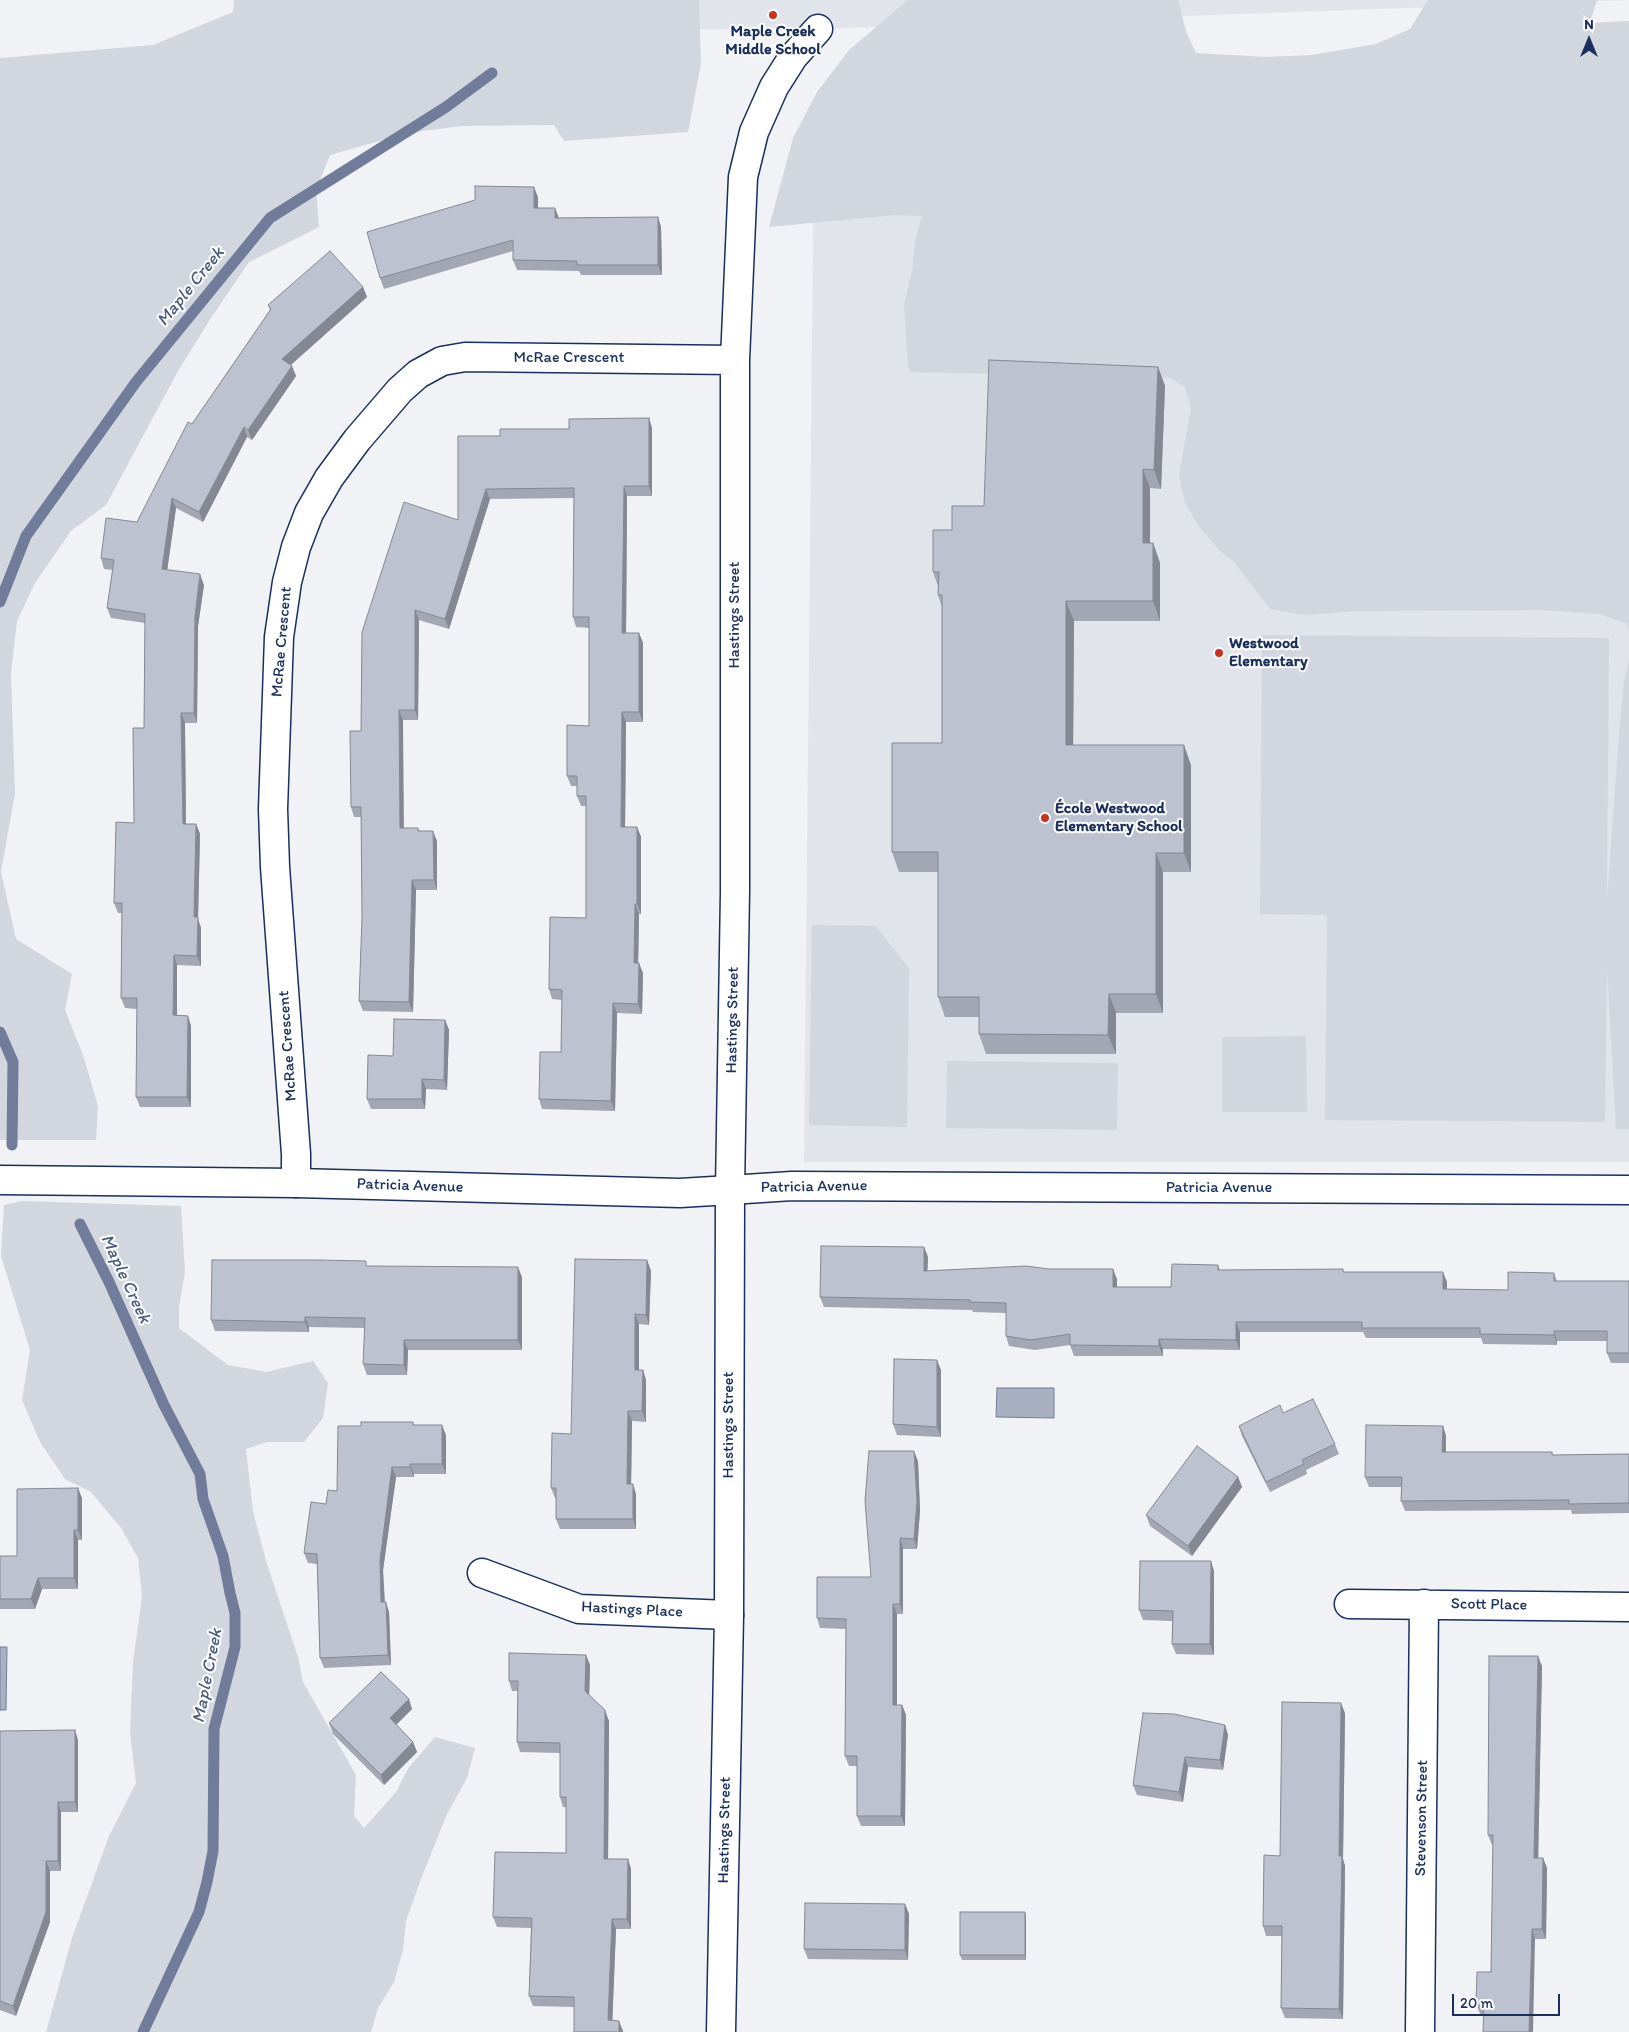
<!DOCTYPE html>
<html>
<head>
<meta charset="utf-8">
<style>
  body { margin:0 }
  #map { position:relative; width:1629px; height:2032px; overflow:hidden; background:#f1f2f5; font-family:Itim,sans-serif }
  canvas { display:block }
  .north { position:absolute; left:1564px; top:15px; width:50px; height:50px; -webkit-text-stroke:4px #fff; paint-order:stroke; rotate:0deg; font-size:14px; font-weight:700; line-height:20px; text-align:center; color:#1b2f5e }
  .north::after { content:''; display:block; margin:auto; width:18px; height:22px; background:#1b2f5e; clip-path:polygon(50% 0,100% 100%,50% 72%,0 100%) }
  .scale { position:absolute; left:1452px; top:1994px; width:108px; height:22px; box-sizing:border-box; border:2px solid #1b2f5e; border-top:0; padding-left:6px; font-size:15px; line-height:18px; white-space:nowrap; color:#1b2f5e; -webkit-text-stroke:4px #fff; paint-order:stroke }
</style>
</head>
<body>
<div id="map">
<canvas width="1629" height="2032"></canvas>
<div class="north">N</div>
<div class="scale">20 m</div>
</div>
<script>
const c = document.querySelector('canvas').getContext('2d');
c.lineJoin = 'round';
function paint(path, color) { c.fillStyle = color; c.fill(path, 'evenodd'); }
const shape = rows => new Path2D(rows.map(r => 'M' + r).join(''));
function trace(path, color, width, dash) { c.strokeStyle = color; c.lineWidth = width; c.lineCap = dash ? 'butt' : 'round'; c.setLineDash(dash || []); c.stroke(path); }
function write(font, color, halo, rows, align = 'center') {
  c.font = font + ' Itim,sans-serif'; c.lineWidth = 4; c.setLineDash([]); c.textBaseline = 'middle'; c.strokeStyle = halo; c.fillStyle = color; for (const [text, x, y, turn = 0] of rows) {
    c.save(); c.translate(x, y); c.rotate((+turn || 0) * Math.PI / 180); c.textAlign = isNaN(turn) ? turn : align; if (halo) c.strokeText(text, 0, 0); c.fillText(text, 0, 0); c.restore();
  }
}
const built = shape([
  [330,0,1629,0,818,29,528,30],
  [814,138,1629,144,1629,1162,804,1162]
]);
const green = shape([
  [234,0,699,0,701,64,688,132,564,141,554,125,462,126,407,133,330,155,316,190,319,227,249,262,211,318,178,371,106,505,71,531,35,583,17,621,11,673,15,793,1,872,16,939,72,974,65,1010,83,1055,98,1106,96,1140,0,1140,0,58,153,45,233,12],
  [908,0,1178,0,1187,34,1196,53,1266,57,1311,55,1376,44,1410,29,1428,0,1597,0,1590,23,1629,21,1629,632,1627,624,1600,614,1544,610,1356,611,1305,615,1270,609,1233,561,1219,550,1200,528,1185,503,1179,475,1191,409,1185,387,1169,378,911,372,908,366,904,305,912,272,915,240,922,216,896,215,769,227,793,138,817,92,849,50],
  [1262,635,1609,638,1607,899,1619,734,1624,682,1629,660,1629,1129,1616,1129,1607,967,1605,1122,1325,1120,1327,915,1260,914],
  [812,925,876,926,909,969,907,1127,809,1125],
  [1306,1036,1307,1112,1222,1112,1222,1037],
  [947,1061,1118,1063,1117,1130,946,1128],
  [22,1201,181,1206,185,1272,179,1307,179,1328,228,1365,266,1372,313,1361,328,1383,323,1418,304,1442,267,1442,246,1449,253,1512,267,1564,298,1657,303,1682,356,1775,354,1816,364,1828,396,1792,409,1767,435,1737,475,1748,467,1778,447,1814,421,1879,406,1921,403,1950,394,1982,378,2008,371,2032,46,2032,72,1938,109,1836,136,1783,130,1733,133,1662,142,1597,138,1558,121,1528,91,1492,65,1479,40,1442,22,1400,30,1350,1,1256,4,1205]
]);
const water = shape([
  [997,1388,1054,1388,1054,1418,996,1417,997,1388],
  [0,1647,7,1647,6,1710,0,1710,0,1647]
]);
const stream = shape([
  [0,602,26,536,136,382,270,218,446,107,492,73],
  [0,1032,13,1062,12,1145],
  [80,1224,109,1282,164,1405,200,1474,203,1499,223,1556,230,1593,235,1613,235,1647,214,1729,213,1851,207,1882,199,1912,143,2032]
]);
const street = shape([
  [818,29,793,57,774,87,754,132,743,177,735,360,735,892,730,1190,792,1186,1629,1190],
  [296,1183,296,1154,275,867,273,809,279,637,287,582,296,547,309,513,329,478,357,440,400,390,418,374,442,361,465,357,735,360],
  [482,1573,579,1609,729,1615],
  [1349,1604,1629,1607],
  [1420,2032,1424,1604]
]);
const secondary = shape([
  [0,1180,296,1183,680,1193,730,1190,729,1615,721,2032]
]);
const wall = shape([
  [538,197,538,208,559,218,658,217,661,227,662,275,581,275,579,271,517,270,513,260,513,251,384,289,380,278],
  [363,287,367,297,291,365,296,376,252,440,247,437,203,522,176,508,167,570,204,585,198,626,197,723,185,723,186,824,196,824,200,834,198,919,201,928,201,966,177,965,177,1015,188,1016,191,1026,191,1107,140,1107,136,1097,137,1009,125,1008,121,998,122,913,118,913,114,903,134,823,144,728,145,623,111,618,107,608,113,570,104,569,101,558,137,522,192,424,270,310,268,305],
  [1158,367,1165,386,1161,489,1150,488,1150,543,1153,543,1160,563,1160,621,1074,621,1073,745,1191,765,1191,872,1163,872,1163,1013,1116,1013,1116,1054,986,1054,979,1034,979,1017,945,1017,938,997,938,872,899,872,892,852,942,743,942,607,938,595,938,586,933,572,952,530,984,506],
  [649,418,652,428,652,496,627,496,626,633,639,633,643,643,643,722,626,722,625,827,637,827,641,837,641,914,639,914,638,963,643,973,642,1014,617,1013,615,1111,542,1109,539,1099,561,1052,562,1000,552,999,549,989,586,918,586,806,581,806,577,796,577,786,571,786,567,776,589,726,589,628,576,627,573,617,574,498,490,499,449,629,419,620,418,720,403,720,403,828,418,828,420,831,437,841,437,890,416,890,413,1012,363,1011,359,1001,362,918,361,817,354,817,351,807,361,731,362,632,458,520,500,436,569,429],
  [445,1020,449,1030,447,1090,426,1089,425,1109,371,1109,367,1099,393,1056],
  [924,1247,928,1257,927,1271,1117,1279,1117,1287,1171,1287,1218,1265,1220,1270,1343,1269,1344,1272,1447,1282,1447,1289,1508,1290,1554,1273,1557,1281,1629,1281,1629,1363,1611,1363,1607,1353,1607,1341,1557,1341,1557,1345,1483,1344,1481,1338,1366,1338,1363,1332,1240,1332,1240,1350,1163,1349,1163,1356,1074,1356,1070,1345,1035,1350,1009,1346,1006,1336,1006,1313,973,1312,972,1310,824,1307,820,1297],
  [647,1260,651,1271,649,1325,639,1324,639,1370,643,1370,646,1380,646,1422,632,1421,631,1484,636,1494,636,1529,560,1529,556,1519,556,1498,555,1498,551,1488,571,1434],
  [368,1266,522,1277,522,1350,408,1350,407,1375,367,1375,363,1364,365,1328,309,1327,309,1332,215,1331,211,1320],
  [941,1370,941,1437,897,1435,893,1424],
  [1283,1413,1335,1444,1339,1454,1306,1470,1307,1474,1270,1492,1242,1436,1239,1426],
  [413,1422,414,1425,446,1435,446,1474,414,1474,414,1477,396,1477,383,1570,385,1602,389,1612,391,1665,324,1668,320,1658,317,1564,308,1563,304,1553,326,1504,337,1491],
  [1443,1426,1446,1436,1446,1452,1552,1452,1553,1455,1629,1454,1629,1513,1572,1514,1571,1510,1405,1511,1401,1501,1401,1487,1369,1487,1365,1477],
  [918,1461,920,1511,917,1549,903,1549,903,1614,897,1614,897,1705,902,1705,906,1715,905,1826,861,1826,857,1816,857,1766,849,1766,845,1756,846,1629,820,1628,817,1618,871,1577],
  [1238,1477,1242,1487,1192,1556,1150,1526,1146,1515],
  [82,1498,82,1540,78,1540,78,1589,42,1589,35,1609,0,1609,0,1556,17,1556],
  [1214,1571,1214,1655,1176,1654,1172,1644,1172,1621,1143,1620,1139,1610],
  [586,1655,590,1665,589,1695,609,1721,608,1859,628,1859,631,1869,631,1929,616,1929,612,2021,623,2031,574,2007,533,2006,529,1996,531,1928,497,1927,493,1917,566,1853,566,1807,563,1807,560,1797,560,1753,520,1752,517,1742,518,1691,512,1691,509,1681],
  [1542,1666,1538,1858,1543,1858,1547,1868,1546,1939,1535,1939,1483,2014,1480,2014,1476,2003,1491,1972,1493,1845,1492,1845,1488,1835],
  [412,1709,396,1725,413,1742,417,1752,384,1785,333,1734,329,1723],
  [1345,1713,1343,1859,1345,1866,1343,2019,1285,2018,1281,2008,1282,1936,1266,1936,1263,1926,1280,1856],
  [1225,1725,1228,1735,1223,1770,1188,1767,1183,1802,1137,1795,1133,1785],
  [78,1740,78,1812,61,1812,61,1871,50,1871,50,1922,16,2016,0,2010,0,1762],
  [905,1904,909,1914,908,1960,808,1959,804,1949],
  [1025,1912,1026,1917,1026,1960,962,1960,960,1955]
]);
const shadedWall = shape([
  [534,187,538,197,538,218,534,208],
  [555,208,559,218,555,218],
  [658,217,661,227,662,275,658,265],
  [363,287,367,297,286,369,282,359],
  [292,366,296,376,252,440,248,430],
  [1158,367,1165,386,1161,489,1154,470],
  [649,418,652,428,652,496,649,486],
  [244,427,247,437,203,522,199,512],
  [1143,469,1150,488,1150,563,1143,543],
  [624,486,627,496,626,643,622,633],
  [486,489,490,499,449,629,445,619],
  [172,498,176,508,166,579,162,569],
  [1153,543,1160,563,1160,621,1153,601],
  [200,574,204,585,198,626,197,723,194,713,195,616],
  [1066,601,1074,621,1073,765,1066,745],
  [415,610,419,620,418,720,415,710],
  [639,633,643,643,643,722,639,712],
  [399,710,403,720,404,838,400,828],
  [622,712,626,722,625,837,621,827],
  [181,713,185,723,186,834,183,824],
  [1184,745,1191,765,1191,872,1184,853],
  [196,824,200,834,198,919,201,928,201,966,197,956,194,917],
  [637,827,641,837,641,914,637,904],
  [433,831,437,841,437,890,434,880],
  [1156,853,1163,872,1163,1013,1156,994],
  [412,880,416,890,413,1012,409,1002],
  [635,904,639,914,638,973,634,963],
  [174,955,177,965,177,1025,173,1015],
  [639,963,643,973,642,1014,638,1004],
  [1109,994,1116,1013,1116,1054,1108,1035],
  [613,1003,617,1013,615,1111,611,1101],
  [188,1016,191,1026,191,1107,187,1097],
  [445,1020,449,1030,447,1090,444,1080],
  [422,1079,426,1089,425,1109,422,1099],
  [924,1247,928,1257,927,1281,924,1271],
  [647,1260,651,1271,649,1325,646,1315],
  [518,1267,522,1277,522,1350,518,1340],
  [1113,1269,1117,1279,1117,1297,1113,1287],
  [1443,1272,1447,1282,1447,1299,1443,1289],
  [635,1314,639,1324,639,1380,635,1370],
  [305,1317,309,1327,309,1332,305,1322],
  [1236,1322,1240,1332,1240,1350,1236,1340],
  [1554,1331,1557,1341,1557,1345,1554,1335],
  [1159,1339,1163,1349,1163,1356,1159,1346],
  [404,1340,408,1350,407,1375,404,1365],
  [937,1360,941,1370,941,1437,937,1427],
  [643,1370,646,1380,646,1422,642,1411],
  [628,1411,632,1421,631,1494,627,1484],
  [442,1425,446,1435,446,1474,442,1464],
  [1443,1426,1446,1436,1446,1463,1442,1452],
  [914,1451,918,1461,920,1511,917,1549,914,1539],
  [410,1464,414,1474,414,1477,410,1467],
  [392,1467,396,1477,383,1570,385,1612,381,1602,380,1560],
  [1238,1477,1242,1487,1192,1556,1188,1546],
  [633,1484,636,1494,636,1529,633,1519],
  [78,1488,82,1498,82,1540,78,1530],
  [74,1530,78,1540,78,1589,74,1578],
  [900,1538,903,1549,903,1614,900,1604],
  [1211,1561,1214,1571,1214,1655,1210,1644],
  [38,1578,42,1589,35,1609,31,1599],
  [386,1602,389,1612,391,1665,388,1655],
  [893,1604,897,1614,897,1715,893,1705],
  [586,1655,590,1665,589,1701,585,1691],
  [1538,1656,1542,1666,1538,1868,1534,1858],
  [409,1699,412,1709,393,1728,390,1718],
  [1341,1703,1345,1713,1343,1859,1345,1866,1343,2019,1339,2009,1339,1856],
  [902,1705,906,1715,905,1826,901,1816],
  [605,1710,609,1721,608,1869,604,1859],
  [1225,1725,1228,1735,1223,1770,1220,1760],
  [75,1730,78,1740,78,1812,75,1802],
  [413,1742,417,1752,384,1785,381,1775],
  [1185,1757,1188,1767,1183,1802,1179,1792],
  [58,1802,61,1812,61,1871,58,1861],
  [1543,1858,1547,1868,1546,1939,1542,1929],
  [628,1859,631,1869,631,1929,627,1919],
  [46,1861,50,1871,50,1922,16,2016,13,2006],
  [905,1904,909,1914,908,1960,905,1950],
  [1025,1912,1026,1917,1026,1960,1025,1955],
  [612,1919,616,1929,612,2031,608,2020],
  [1532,1929,1535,1939,1533,2032,1529,2032],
  [619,2021,623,2031,623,2032,619,2032]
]);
const building = shape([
  [475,186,534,187,534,208,555,208,555,218,658,217,658,265,577,265,577,261,513,260,513,240,380,278,367,232,475,200,475,186],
  [330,251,363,287,282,359,292,366,248,430,244,427,199,512,172,498,162,569,200,574,195,616,194,713,181,713,183,824,196,824,194,917,198,917,197,956,174,955,173,1015,188,1016,187,1097,136,1097,137,998,121,998,122,903,114,903,116,822,134,823,133,728,144,728,145,614,107,608,114,560,101,558,106,518,137,522,188,422,192,424,271,309,268,305,330,251],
  [989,360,1158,367,1154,470,1143,469,1143,543,1153,543,1153,601,1066,601,1066,745,1184,745,1184,853,1156,853,1156,994,1109,994,1108,1035,979,1034,979,997,938,997,938,852,892,852,892,743,942,743,942,595,938,595,939,572,933,572,933,530,952,530,952,506,984,506,989,360],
  [649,418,649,486,624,486,622,633,639,633,639,712,622,712,621,827,637,827,637,904,635,904,634,963,639,963,638,1004,613,1003,611,1101,539,1099,540,1052,561,1052,562,990,549,989,550,917,586,918,586,796,577,796,577,776,567,776,567,725,589,726,589,617,573,617,574,488,486,489,445,619,415,610,415,710,399,710,400,828,418,828,418,831,433,831,434,880,412,880,409,1002,359,1001,362,918,361,807,351,807,350,731,361,731,362,632,404,502,458,520,458,436,500,436,500,429,569,429,569,419,649,418],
  [394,1019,445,1020,444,1080,422,1079,422,1099,367,1099,368,1055,393,1056,394,1019],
  [821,1246,924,1247,924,1271,1026,1266,1049,1269,1113,1269,1113,1287,1171,1287,1172,1264,1218,1265,1218,1270,1343,1269,1343,1272,1443,1272,1443,1289,1508,1290,1508,1272,1554,1273,1554,1281,1629,1281,1629,1353,1607,1353,1607,1331,1554,1331,1554,1335,1480,1334,1480,1328,1362,1328,1362,1322,1236,1322,1236,1340,1159,1339,1159,1346,1070,1345,1070,1334,1031,1340,1006,1336,1006,1303,970,1302,970,1300,820,1297,821,1246],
  [575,1259,647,1260,646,1315,635,1314,635,1370,643,1370,642,1411,628,1411,627,1484,633,1484,633,1519,556,1519,556,1488,551,1488,552,1433,571,1434,575,1259],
  [212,1260,318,1260,366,1261,366,1266,518,1267,518,1340,404,1340,404,1365,363,1364,365,1318,305,1317,305,1322,211,1320,212,1260],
  [894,1359,937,1360,937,1427,893,1424,894,1359],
  [1313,1399,1335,1444,1302,1460,1304,1464,1266,1482,1239,1426,1280,1405,1283,1413,1313,1399],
  [361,1422,413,1422,413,1425,442,1425,442,1464,410,1464,410,1467,392,1467,380,1560,381,1602,386,1602,388,1655,320,1658,317,1554,304,1553,311,1502,326,1504,328,1490,337,1491,338,1426,361,1426,361,1422],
  [1366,1425,1443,1426,1442,1452,1552,1452,1552,1455,1629,1454,1629,1503,1569,1504,1569,1500,1401,1501,1402,1477,1365,1477,1366,1425],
  [1197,1446,1238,1477,1188,1546,1146,1515,1197,1446],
  [869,1451,914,1451,917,1501,914,1539,900,1538,900,1604,893,1604,893,1705,902,1705,901,1816,857,1816,857,1756,845,1756,846,1619,817,1618,817,1577,871,1577,865,1501,869,1451],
  [78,1488,78,1530,74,1530,74,1578,38,1578,31,1599,0,1599,0,1556,17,1556,17,1489,78,1488],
  [1140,1561,1211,1561,1210,1644,1172,1644,1173,1611,1139,1610,1140,1561],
  [509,1653,586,1655,585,1691,605,1710,604,1859,628,1859,627,1919,612,1919,608,2020,619,2021,619,2032,574,2032,574,1997,529,1996,532,1918,493,1917,495,1852,566,1853,566,1797,560,1797,560,1743,517,1742,518,1681,509,1681,509,1653],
  [1489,1656,1538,1656,1534,1858,1543,1858,1542,1929,1532,1929,1529,2032,1483,2032,1484,2004,1476,2003,1477,1972,1491,1972,1493,1835,1488,1835,1489,1656],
  [381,1672,409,1699,390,1718,413,1742,381,1775,329,1723,381,1672],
  [1282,1702,1341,1703,1339,1856,1342,1856,1339,2009,1281,2008,1282,1926,1263,1926,1264,1855,1280,1856,1282,1702],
  [1143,1713,1174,1714,1225,1725,1220,1760,1185,1757,1179,1792,1133,1785,1143,1713],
  [75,1730,75,1802,58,1802,58,1861,46,1861,46,1912,13,2006,0,2001,0,1731,75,1730],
  [805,1903,905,1904,905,1950,804,1949,805,1903],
  [960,1912,1025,1912,1025,1955,960,1955,960,1912]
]);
const markers = [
  [773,15,5,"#c8321e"],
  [1219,653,5,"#c8321e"],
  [1045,818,5,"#c8321e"]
];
const poiNames = [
  ["Maple Creek",773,32,"center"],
  ["Middle School",773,50,"center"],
  ["Westwood",1229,644],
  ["Elementary",1229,662],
  ["École Westwood",1055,809],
  ["Elementary School",1055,827]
];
const streetNames = [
  ["McRae Crescent",569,358],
  ["Hastings Street",735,615,-90],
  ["McRae Crescent",282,642,-85],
  ["Hastings Street",733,1020,-89],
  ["McRae Crescent",288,1046,-94],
  ["Patricia Avenue",410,1186,2],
  ["Patricia Avenue",814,1187,-1],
  ["Patricia Avenue",1219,1188],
  ["Hastings Street",729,1425,-90],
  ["Scott Place",1489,1605,1],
  ["Hastings Place",632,1610,3],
  ["Stevenson Street",1422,1818,-89],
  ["Hastings Street",725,1830,-89]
];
const waterNames = [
  ["Maple Creek",191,287,-51],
  ["Maple Creek",125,1279,65],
  ["Maple Creek",208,1676,-79]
];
paint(built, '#e1e4ea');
paint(green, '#d2d6df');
paint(water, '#a8b0c2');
trace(water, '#707c9a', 1);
trace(stream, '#707c9a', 11);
trace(street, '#1b2f5e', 31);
trace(secondary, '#1b2f5e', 31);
trace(street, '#fff', 28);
trace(secondary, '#fff', 28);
paint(wall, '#a2a7b3');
paint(shadedWall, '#848892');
paint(building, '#bcc2d0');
trace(building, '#848892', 1);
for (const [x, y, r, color] of markers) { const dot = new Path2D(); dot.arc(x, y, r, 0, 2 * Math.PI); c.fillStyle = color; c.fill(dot); trace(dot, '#fff', 2); }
write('bold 16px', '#1b2f5e', '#fff', poiNames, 'left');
write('16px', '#1b2f5e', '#fff', streetNames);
write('italic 18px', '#4c5c81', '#fff', waterNames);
</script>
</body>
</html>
